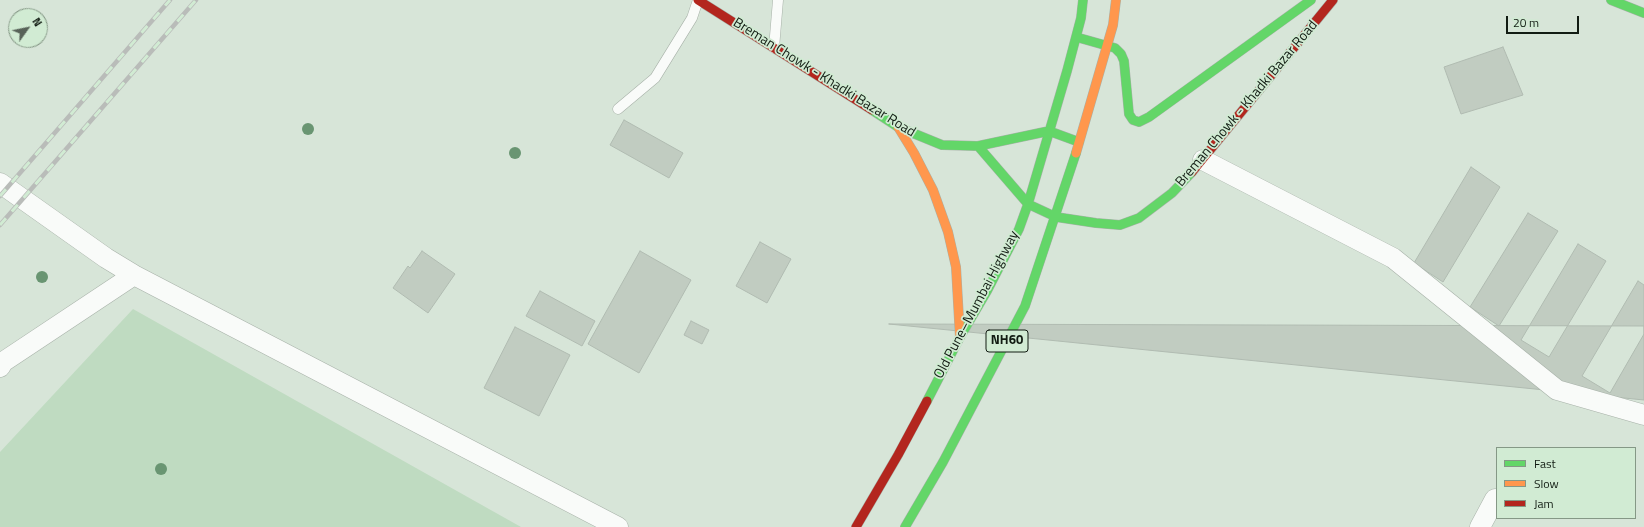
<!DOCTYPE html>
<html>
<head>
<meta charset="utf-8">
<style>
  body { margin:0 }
  #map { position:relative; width:1644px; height:527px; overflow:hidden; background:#d7e5d8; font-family:"Titillium Web",sans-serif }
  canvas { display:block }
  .legend { position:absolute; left:1496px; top:447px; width:140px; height:72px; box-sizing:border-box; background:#d1ebd3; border:1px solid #859886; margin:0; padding:5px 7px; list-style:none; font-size:12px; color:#121c13 }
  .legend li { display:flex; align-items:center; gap:8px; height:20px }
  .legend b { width:20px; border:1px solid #859886 }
  .north { position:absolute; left:8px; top:8px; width:40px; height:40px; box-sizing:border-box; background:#d1ebd3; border:1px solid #859886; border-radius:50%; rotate:57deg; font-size:11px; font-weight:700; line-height:16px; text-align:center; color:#121c13 }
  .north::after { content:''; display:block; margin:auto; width:14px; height:18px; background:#576258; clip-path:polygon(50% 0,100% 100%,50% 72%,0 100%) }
  .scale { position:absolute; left:1506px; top:16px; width:73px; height:18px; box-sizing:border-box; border:2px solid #121c13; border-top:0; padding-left:5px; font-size:12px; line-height:14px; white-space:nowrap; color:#121c13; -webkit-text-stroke:3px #d1ebd3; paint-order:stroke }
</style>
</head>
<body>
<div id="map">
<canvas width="1644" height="527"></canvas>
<ul class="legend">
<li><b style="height:5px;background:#63d668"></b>Fast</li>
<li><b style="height:5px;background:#ff974d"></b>Slow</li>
<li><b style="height:5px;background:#b3261e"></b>Jam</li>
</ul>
<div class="north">N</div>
<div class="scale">20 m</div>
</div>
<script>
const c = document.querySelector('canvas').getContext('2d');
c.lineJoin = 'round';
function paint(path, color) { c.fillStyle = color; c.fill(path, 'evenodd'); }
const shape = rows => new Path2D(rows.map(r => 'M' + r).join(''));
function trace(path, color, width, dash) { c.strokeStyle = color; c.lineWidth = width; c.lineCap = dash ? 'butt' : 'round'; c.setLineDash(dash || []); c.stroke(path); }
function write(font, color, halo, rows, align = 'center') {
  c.font = font + ' "Titillium Web",sans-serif'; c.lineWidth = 3.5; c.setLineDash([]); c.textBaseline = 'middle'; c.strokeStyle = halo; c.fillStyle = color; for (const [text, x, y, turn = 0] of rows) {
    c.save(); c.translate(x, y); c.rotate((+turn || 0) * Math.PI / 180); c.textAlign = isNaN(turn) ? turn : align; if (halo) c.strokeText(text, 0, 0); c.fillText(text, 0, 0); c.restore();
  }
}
const green = shape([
  [133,309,521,527,0,527,0,452]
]);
const building = shape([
  [1503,47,1523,95,1461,114,1444,67,1503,47],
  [624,120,683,153,669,178,610,145,624,120],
  [1471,167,1500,187,1443,282,1414,263,1471,167],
  [1528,213,1558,231,1499,326,1470,307,1528,213],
  [760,242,791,259,767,303,736,286,760,242],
  [1578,244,1606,261,1549,357,1521,340,1578,244],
  [422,251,455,274,428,313,393,288,408,266,410,268,422,251],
  [640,251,691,280,639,373,588,344,640,251],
  [1638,281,1644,285,1644,334,1610,393,1582,376,1638,281],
  [540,291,595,321,582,346,526,316,540,291],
  [691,321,709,330,702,344,684,335,691,321],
  [889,324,1644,326,1644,400,889,324],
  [515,327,570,355,539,416,484,388,515,327]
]);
const lane = shape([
  [774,48,778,0],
  [618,109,655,78,692,18,698,0]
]);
const street = shape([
  [1203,160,1393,258,1557,390,1644,415],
  [0,183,106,258,134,275,618,527],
  [0,367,3,362,134,275],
  [1480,527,1495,499]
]);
const fast = shape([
  [1611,0,1644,13],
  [1076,37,1115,48,1121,54,1124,61,1129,114,1133,120,1139,122,1149,117,1311,0],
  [872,110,898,127,942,145,978,146,1049,131,1079,142],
  [978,146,1028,204,1056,217,1096,223,1120,225,1139,218,1172,193,1192,172],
  [927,401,960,337,987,291,1019,229,1028,204,1067,71,1081,18,1083,0],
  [905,527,943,462,1025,306,1076,153]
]);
const slow = shape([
  [898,127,914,153,933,190,948,232,956,267,960,337],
  [1076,153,1113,25,1116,0]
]);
const jam = shape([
  [698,0,872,110],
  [1192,172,1333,0],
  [856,527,898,455,927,401]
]);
const rail = shape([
  [0,196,170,0],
  [0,225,196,0]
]);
const trees = [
  [308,129],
  [515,153],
  [42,277],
  [161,469]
];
const shields = [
  [1007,341,42]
];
const shieldNames = [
  ["NH60",1007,341]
];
const streetNames = [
  ["Breman Chowk - Khadki Bazar Road",824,78,32],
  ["Breman Chowk - Khadki Bazar Road",1247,104,-50],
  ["Old Pune–Mumbai Highway",977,305,-62]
];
paint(green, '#bfdbc1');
paint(building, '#c1ccc1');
trace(building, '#b0bbb1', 1);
trace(lane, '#a7b1a8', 11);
trace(street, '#a7b1a8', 21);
trace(fast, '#a7b1a8', 10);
trace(slow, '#a7b1a8', 10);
trace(jam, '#a7b1a8', 10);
trace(lane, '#f9fbf9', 10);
trace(street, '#f9fbf9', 20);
trace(fast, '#63d668', 9);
trace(slow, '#ff974d', 9);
trace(jam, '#b3261e', 9);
trace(rail, '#b9bcb9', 4.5);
trace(rail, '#d1ebd3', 3, [9]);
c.fillStyle = '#699572';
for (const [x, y] of trees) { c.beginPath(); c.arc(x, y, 6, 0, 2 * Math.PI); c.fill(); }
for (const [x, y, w] of shields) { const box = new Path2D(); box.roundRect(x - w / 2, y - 11, w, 22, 3); c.fillStyle = '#d1ebd3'; c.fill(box); trace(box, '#121c13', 1); }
write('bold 13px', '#121c13', null, shieldNames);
write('14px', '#121c13', '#d1ebd3', streetNames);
</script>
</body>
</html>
